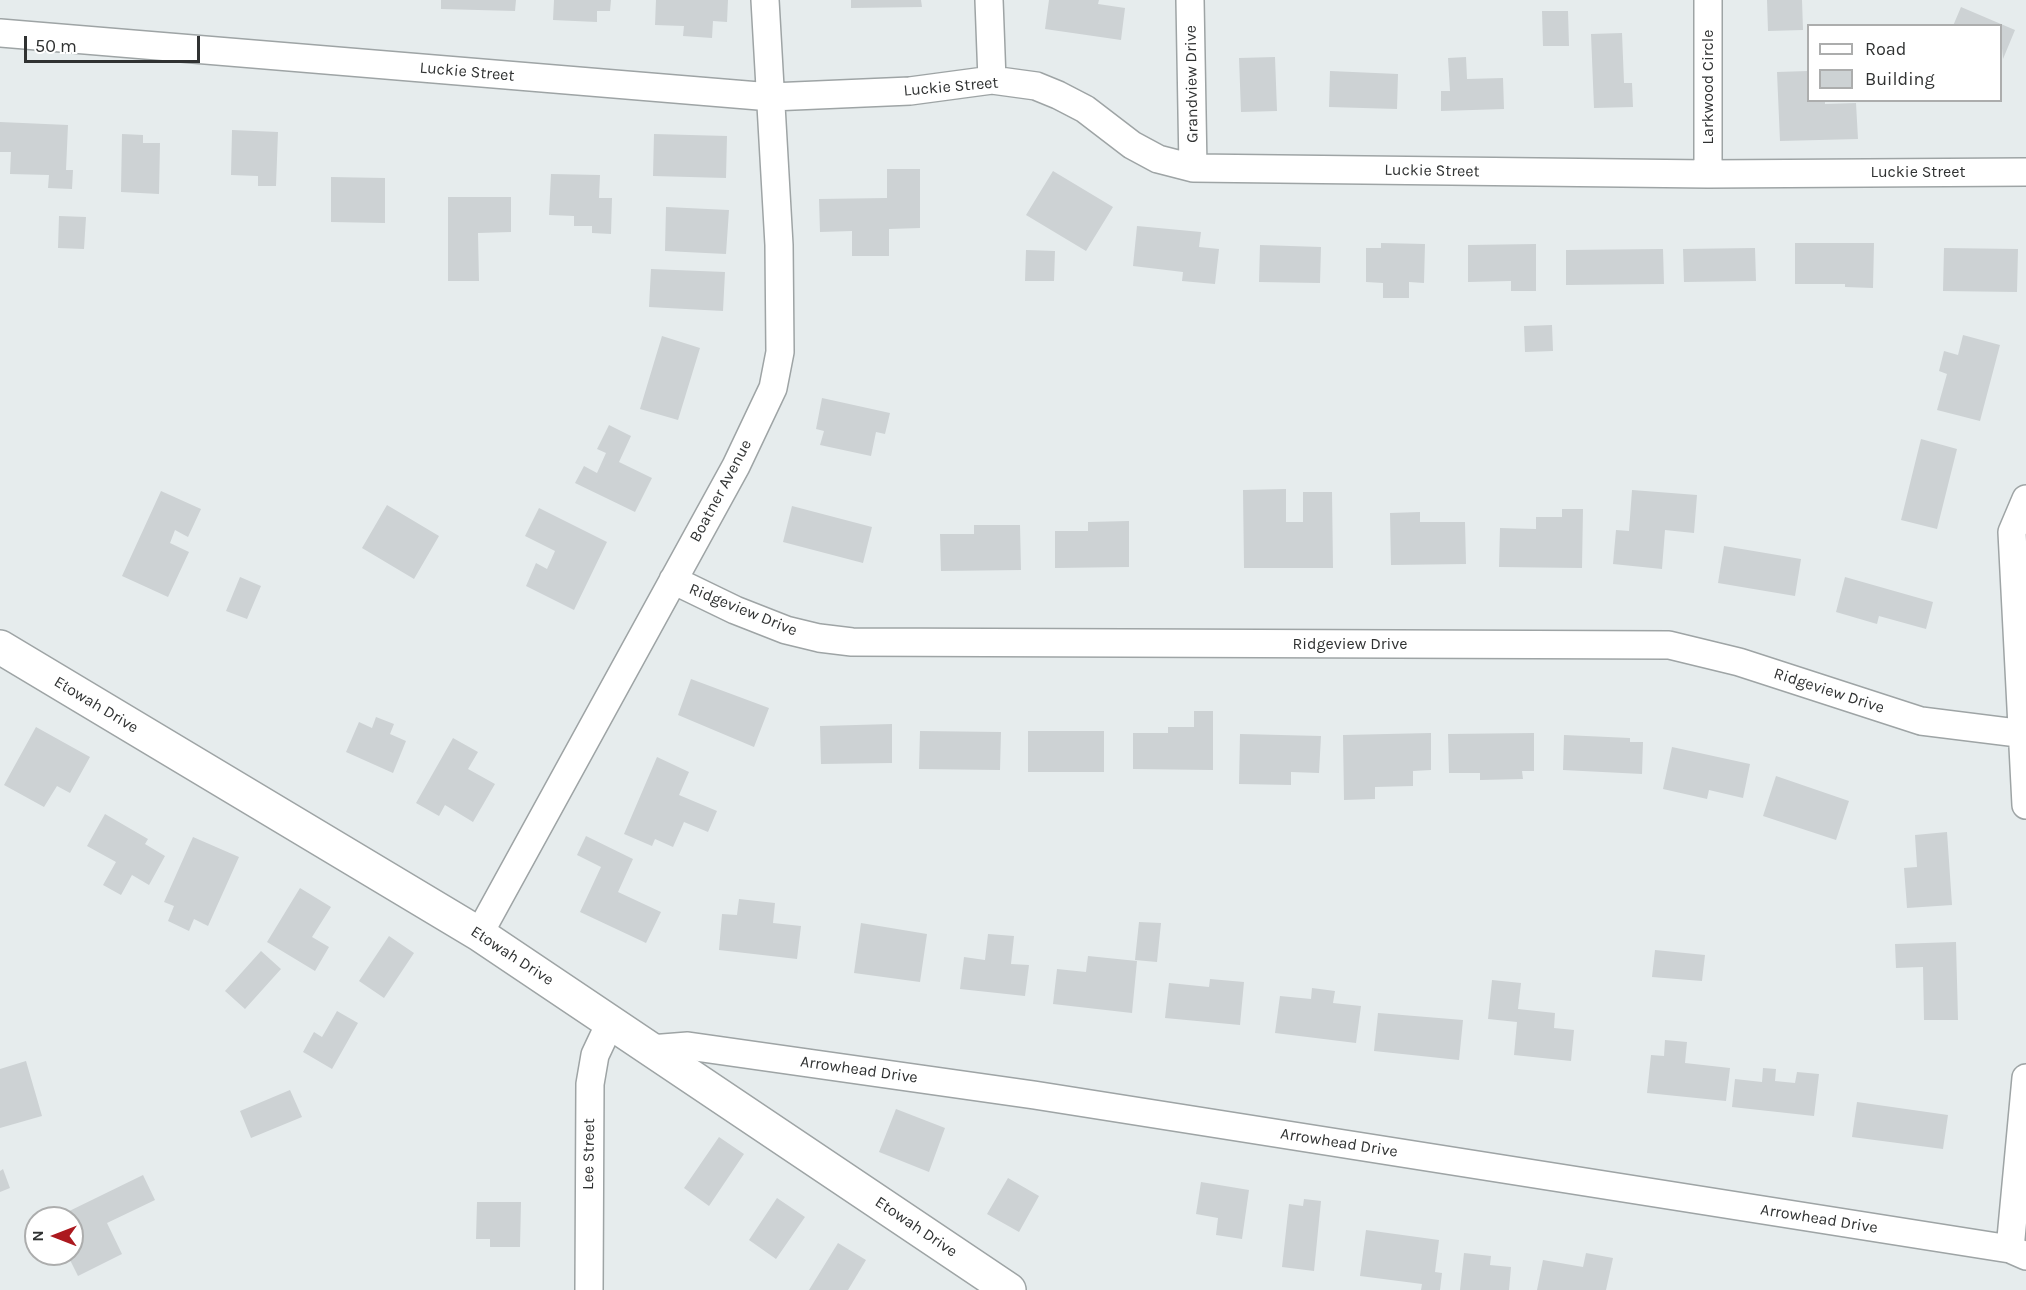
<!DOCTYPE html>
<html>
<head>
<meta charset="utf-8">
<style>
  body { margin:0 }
  #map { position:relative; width:2026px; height:1290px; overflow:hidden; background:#e6eced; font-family:Karla,sans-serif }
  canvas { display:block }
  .legend { position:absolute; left:1807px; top:24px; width:195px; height:78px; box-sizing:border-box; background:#fff; border:2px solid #acadad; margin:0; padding:8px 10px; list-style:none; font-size:18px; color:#303232 }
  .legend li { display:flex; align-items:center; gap:12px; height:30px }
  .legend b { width:30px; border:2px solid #acadad }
  .north { position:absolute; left:24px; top:1206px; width:60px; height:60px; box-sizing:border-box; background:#fff; border:2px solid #acadad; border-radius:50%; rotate:270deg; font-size:16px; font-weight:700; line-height:24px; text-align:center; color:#303232 }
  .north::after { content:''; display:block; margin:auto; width:21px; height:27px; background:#ac191f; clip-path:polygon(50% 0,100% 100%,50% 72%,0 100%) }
  .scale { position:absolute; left:24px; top:36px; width:176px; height:27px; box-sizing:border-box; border:3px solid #303232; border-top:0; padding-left:8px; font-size:18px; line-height:21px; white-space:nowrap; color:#303232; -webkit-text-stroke:4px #fff; paint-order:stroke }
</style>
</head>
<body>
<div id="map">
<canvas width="2026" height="1290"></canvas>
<ul class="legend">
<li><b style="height:8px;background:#fff"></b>Road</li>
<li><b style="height:16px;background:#cdd2d4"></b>Building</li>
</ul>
<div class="north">N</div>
<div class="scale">50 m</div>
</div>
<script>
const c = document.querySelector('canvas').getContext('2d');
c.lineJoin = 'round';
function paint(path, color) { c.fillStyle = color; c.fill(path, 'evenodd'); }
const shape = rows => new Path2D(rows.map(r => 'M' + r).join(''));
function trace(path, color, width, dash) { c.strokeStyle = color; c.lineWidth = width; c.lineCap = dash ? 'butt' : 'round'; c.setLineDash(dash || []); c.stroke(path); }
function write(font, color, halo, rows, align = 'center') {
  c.font = font + ' Karla,sans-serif'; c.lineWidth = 6; c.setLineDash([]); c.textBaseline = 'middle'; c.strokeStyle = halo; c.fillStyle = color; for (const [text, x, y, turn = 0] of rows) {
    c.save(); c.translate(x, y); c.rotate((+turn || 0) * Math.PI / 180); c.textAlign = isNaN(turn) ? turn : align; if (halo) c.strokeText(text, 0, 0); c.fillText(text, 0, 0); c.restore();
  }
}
const building = shape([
  [441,0,516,0,515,11,441,9],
  [554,0,611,0,610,11,597,11,597,22,553,20],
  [656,0,728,0,727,22,713,21,712,38,683,36,684,26,655,25],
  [851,0,921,0,922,7,851,8],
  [1049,0,1099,0,1098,4,1125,8,1121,40,1045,29],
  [1767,0,1802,0,1803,30,1768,31],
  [1961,7,2015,30,2003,59,2000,26,1953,26],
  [1542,11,1568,11,1569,46,1543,46],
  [1622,33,1624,83,1632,83,1633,107,1594,108,1591,34],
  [1275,57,1277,111,1241,112,1239,58],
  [1466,57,1467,79,1503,78,1504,109,1441,111,1441,91,1450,91,1448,58],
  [1330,71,1398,74,1397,109,1329,107],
  [1808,71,1808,100,1825,100,1825,104,1856,103,1858,139,1780,141,1777,72],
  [0,122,68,125,66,170,73,170,72,189,48,188,49,175,10,174,11,152,0,152],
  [232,130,278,132,276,186,258,186,258,176,231,175],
  [122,134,143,135,143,143,160,143,159,194,121,192],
  [654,134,727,136,726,178,653,176],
  [887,169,920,169,920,228,889,229,889,256,852,256,852,231,820,232,819,199,887,198],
  [1053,171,1113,207,1086,251,1026,215],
  [551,174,600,175,599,198,612,198,611,234,592,233,592,226,574,226,574,216,549,215],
  [331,177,385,178,385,223,331,222],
  [448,197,511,197,511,232,478,233,479,281,448,281],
  [666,207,729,210,726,254,665,251],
  [59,216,86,217,84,249,58,248],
  [1137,226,1201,232,1199,247,1219,249,1215,284,1182,281,1183,272,1133,266],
  [1381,243,1425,244,1424,283,1409,282,1409,298,1383,298,1383,283,1366,282,1366,248,1381,248],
  [1795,243,1874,243,1873,288,1845,287,1845,284,1795,284],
  [1536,244,1536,291,1511,291,1511,281,1468,282,1468,245],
  [1260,245,1321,247,1320,283,1259,282],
  [1755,248,1756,281,1684,282,1683,249],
  [1944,248,2018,249,2017,292,1943,291],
  [1663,249,1664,284,1566,285,1566,250],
  [1026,250,1055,251,1054,281,1025,281],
  [651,269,725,272,723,311,649,307],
  [1552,325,1553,351,1525,352,1524,326],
  [1963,335,2000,345,1980,421,1937,410,1947,374,1939,371,1944,351,1958,355],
  [662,336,700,348,678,420,640,409],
  [822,398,890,413,885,434,876,432,871,456,820,445,824,431,816,429],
  [609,425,631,436,619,462,652,478,635,512,575,483,584,466,597,473,606,453,597,449],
  [1921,439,1957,449,1937,529,1901,520],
  [1286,489,1286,522,1303,522,1303,492,1332,492,1333,568,1244,568,1243,490],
  [1632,490,1697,495,1694,533,1665,530,1662,569,1613,564,1616,530,1629,531],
  [161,491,201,509,188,537,175,530,170,543,189,552,168,597,122,576],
  [387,505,439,536,414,579,362,548],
  [792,506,872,527,863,563,783,542],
  [539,508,607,542,574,610,526,586,536,563,547,569,555,551,525,536],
  [1562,509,1583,509,1582,568,1499,567,1500,528,1536,529,1536,517,1562,517],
  [1420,512,1420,522,1465,522,1466,564,1391,565,1390,513],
  [1129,521,1129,567,1055,568,1055,531,1088,531,1088,522],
  [974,525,1020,525,1021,570,941,571,940,534,974,534],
  [1724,546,1801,559,1795,596,1718,583],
  [240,577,261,586,247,619,226,611],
  [1845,577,1933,602,1926,629,1879,616,1877,624,1836,612],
  [691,679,769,708,754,747,678,715],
  [1194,711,1213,711,1213,770,1133,769,1133,733,1168,733,1168,727,1194,727],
  [376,717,394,724,390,734,406,741,393,773,346,752,359,722,372,728],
  [892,724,892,763,821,764,820,726],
  [36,727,90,757,70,793,57,786,44,807,4,785],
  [920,731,1001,732,1000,770,919,769],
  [1028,731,1104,731,1104,772,1028,772],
  [1431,733,1431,770,1413,771,1413,786,1375,787,1375,799,1344,800,1343,735],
  [1534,733,1534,771,1522,771,1523,779,1480,780,1480,773,1449,773,1448,734],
  [1240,734,1321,736,1319,773,1291,772,1291,785,1239,784],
  [1564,735,1630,738,1630,742,1643,742,1642,774,1563,770],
  [453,738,478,752,468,769,495,784,473,822,445,805,439,816,416,803],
  [1672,747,1750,764,1743,798,1709,790,1707,799,1663,789],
  [657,757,689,772,679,795,717,811,708,832,684,822,673,847,655,839,652,846,624,834],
  [1776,776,1849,801,1836,840,1763,816],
  [105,814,148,839,145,844,165,856,149,885,132,875,121,895,103,885,116,862,87,846],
  [1947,832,1952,905,1907,908,1904,868,1917,867,1915,835],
  [586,836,633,859,618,892,661,912,646,943,580,912,601,867,577,855],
  [193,837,239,857,208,926,194,919,189,931,168,921,174,906,164,902],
  [300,888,331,907,312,937,329,947,315,971,267,942],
  [739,899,775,903,773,923,801,926,797,959,719,950,722,914,737,915],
  [1139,922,1161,923,1157,962,1135,960],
  [861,923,927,934,920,982,854,973],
  [988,934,1014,936,1011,964,1029,965,1025,996,960,989,964,957,985,960],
  [389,936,414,953,384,998,359,981],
  [1956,942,1958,1020,1924,1020,1923,967,1896,968,1895,944],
  [1655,950,1705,955,1702,981,1652,977],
  [261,951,281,969,245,1009,225,991],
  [1088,956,1137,961,1132,1013,1053,1004,1057,969,1086,972],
  [1210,979,1244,982,1240,1025,1165,1018,1169,983,1209,987],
  [1492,980,1521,983,1518,1009,1555,1013,1554,1028,1574,1030,1571,1061,1514,1055,1517,1022,1488,1019],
  [1312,988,1335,991,1333,1003,1361,1006,1356,1043,1275,1033,1280,996,1311,999],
  [337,1011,358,1023,332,1069,303,1052,314,1032,322,1037],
  [1378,1013,1463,1020,1459,1060,1374,1051],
  [1665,1040,1687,1042,1685,1063,1730,1068,1726,1101,1647,1093,1651,1055,1664,1056],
  [26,1061,42,1116,0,1128,0,1069],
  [1763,1068,1776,1069,1775,1081,1795,1083,1797,1072,1819,1074,1814,1116,1732,1107,1735,1079,1762,1082],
  [290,1090,302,1117,251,1138,240,1111],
  [1857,1102,1948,1115,1943,1149,1852,1137],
  [896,1109,945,1128,929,1172,879,1152],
  [719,1137,744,1154,709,1206,684,1188],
  [3,1169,10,1188,0,1192,0,1171],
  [143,1175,155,1200,107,1223,122,1254,78,1276,67,1254,72,1254,72,1218,55,1218],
  [1008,1178,1039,1196,1019,1232,987,1214],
  [1201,1182,1249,1190,1242,1239,1216,1235,1218,1218,1196,1214],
  [777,1198,805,1217,776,1259,749,1240],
  [1304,1199,1321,1201,1314,1271,1282,1267,1289,1204,1303,1206],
  [477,1202,521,1202,520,1247,490,1247,490,1239,476,1239],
  [1366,1230,1439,1240,1435,1272,1442,1273,1440,1290,1421,1290,1422,1284,1360,1276],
  [838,1243,866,1260,848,1290,809,1290],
  [1464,1253,1491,1256,1490,1265,1511,1267,1509,1290,1460,1290],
  [1586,1253,1613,1258,1606,1290,1537,1290,1543,1260,1583,1267]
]);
const minor = shape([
  [989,0,992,80],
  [1190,0,1193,168],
  [1708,0,1708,174],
  [0,33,771,97,910,91,992,80,1036,86,1058,95,1085,109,1132,145,1158,159,1193,168,1708,174,2026,172],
  [2026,499,2012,532,2026,805],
  [673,580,735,610,786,630,819,638,852,642,1669,645,1739,662,1921,721,2026,734],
  [479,934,736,466,773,388,780,352,779,245,765,0],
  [650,1049,688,1046,1034,1095,2010,1249,2026,1256],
  [2010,1249,2026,1078],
  [589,1290,590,1084,595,1055,611,1021]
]);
const tertiary = shape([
  [0,647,479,934,1009,1290]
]);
const streetNames = [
  ["Luckie Street",467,72,5],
  ["Grandview Drive",1192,84,-91],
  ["Luckie Street",951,87,-5],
  ["Larkwood Circle",1708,87,-90],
  ["Luckie Street",1432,171,1],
  ["Luckie Street",1918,172],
  ["Boatner Avenue",721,491,-62],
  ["Ridgeview Drive",743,610,22],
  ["Ridgeview Drive",1350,644],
  ["Ridgeview Drive",1829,691,18],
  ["Etowah Drive",96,705,31],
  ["Etowah Drive",512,956,33],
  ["Arrowhead Drive",859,1070,8],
  ["Arrowhead Drive",1339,1143,9],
  ["Lee Street",589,1154,-89],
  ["Arrowhead Drive",1819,1219,9],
  ["Etowah Drive",916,1227,34]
];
paint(building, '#cdd2d4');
trace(minor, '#9ea4a5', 30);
trace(tertiary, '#9ea4a5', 36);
trace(minor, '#fff', 27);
trace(tertiary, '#fff', 33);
write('16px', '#303232', '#fff', streetNames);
</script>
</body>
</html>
